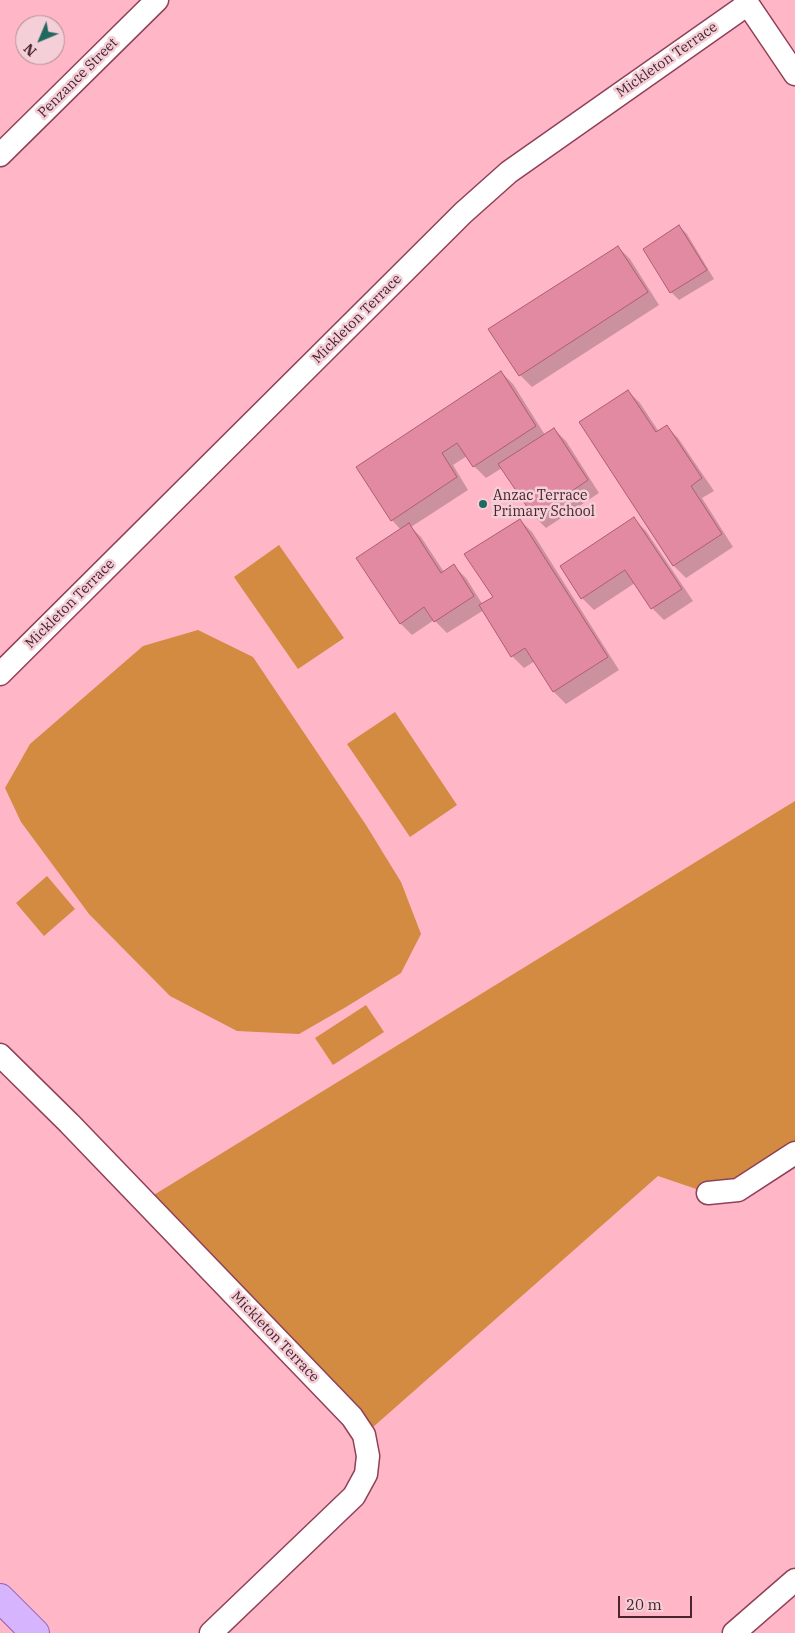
<!DOCTYPE html>
<html>
<head>
<meta charset="utf-8">
<style>
  body { margin:0 }
  #map { position:relative; width:795px; height:1633px; overflow:hidden; background:#ffb6c7; font-family:"IBM Plex Serif",serif }
  canvas { display:block }
  .north { position:absolute; left:15px; top:15px; width:50px; height:50px; box-sizing:border-box; background:#f5cfd7; border:1px solid #b08b93; border-radius:50%; rotate:225deg; font-size:14px; font-weight:700; line-height:20px; text-align:center; color:#48242e }
  .north::after { content:''; display:block; margin:auto; width:18px; height:22px; background:#20695f; clip-path:polygon(50% 0,100% 100%,50% 72%,0 100%) }
  .scale { position:absolute; left:618px; top:1596px; width:74px; height:22px; box-sizing:border-box; border:2px solid #48242e; border-top:0; padding-left:6px; font-size:15px; line-height:18px; white-space:nowrap; color:#48242e; -webkit-text-stroke:4px #f5cfd7; paint-order:stroke }
</style>
</head>
<body>
<div id="map">
<canvas width="795" height="1633"></canvas>
<div class="north">N</div>
<div class="scale">20 m</div>
</div>
<script>
const c = document.querySelector('canvas').getContext('2d');
c.lineJoin = 'round';
function paint(path, color) { c.fillStyle = color; c.fill(path, 'evenodd'); }
const shape = rows => new Path2D(rows.map(r => 'M' + r).join(''));
function trace(path, color, width, dash) { c.strokeStyle = color; c.lineWidth = width; c.lineCap = dash ? 'butt' : 'round'; c.setLineDash(dash || []); c.stroke(path); }
function write(font, color, halo, rows, align = 'center') {
  c.font = font + ' "IBM Plex Serif",serif'; c.lineWidth = 5; c.setLineDash([]); c.textBaseline = 'middle'; c.strokeStyle = halo; c.fillStyle = color; for (const [text, x, y, turn = 0] of rows) {
    c.save(); c.translate(x, y); c.rotate((+turn || 0) * Math.PI / 180); c.textAlign = isNaN(turn) ? turn : align; if (halo) c.strokeText(text, 0, 0); c.fillText(text, 0, 0); c.restore();
  }
}
const green = shape([
  [279,545,344,638,298,669,234,577],
  [198,630,253,657,366,825,401,882,421,934,401,973,346,1007,299,1034,237,1031,170,996,89,914,21,822,5,788,30,744,143,646],
  [395,712,457,805,410,837,347,744],
  [795,801,795,1153,708,1193,658,1176,364,1435,144,1201],
  [47,876,75,909,44,936,16,903],
  [366,1005,384,1032,333,1065,315,1038]
]);
const shadow = shape([
  [679,226,687,234,714,279,679,300,671,292],
  [618,247,630,259,659,305,532,387,520,375],
  [501,372,513,384,545,435,554,429,566,441,599,493,546,528,534,516,502,468,486,478,474,466,467,456,453,465,468,490,411,527,421,537,444,572,454,566,466,578,483,605,494,598,520,520,532,532,619,670,566,704,554,692,535,661,524,668,512,656,484,610,447,633,434,620,412,635,400,623,401,530,392,520],
  [628,391,640,403,659,432,666,426,678,438,714,491,702,498,733,547,686,578,674,566,581,422],
  [634,519,646,531,693,601,664,620,652,608,635,583,594,610,582,598,562,566]
]);
const building = shape([
  [679,225,707,270,670,293,643,249,679,225],
  [618,246,648,292,519,376,488,329,618,246],
  [501,371,536,426,473,467,457,443,442,453,457,477,391,521,356,467,501,371],
  [628,390,656,432,667,425,702,478,691,486,722,534,673,566,579,422,628,390],
  [554,428,588,480,534,517,498,464,554,428],
  [634,517,682,589,651,609,625,570,581,599,560,566,634,517],
  [520,519,608,657,553,692,525,648,511,657,479,605,493,597,464,554,520,519],
  [409,523,441,573,454,564,474,596,434,622,424,607,400,624,356,558,409,523]
]);
const minor = shape([
  [745,0,795,74],
  [0,155,157,0],
  [0,674,463,213,509,172,748,4],
  [0,1055,69,1123,352,1417,364,1435,368,1456,366,1474,354,1496,211,1633],
  [708,1193,738,1190,795,1153],
  [734,1633,795,1580]
]);
const primary = shape([
  [0,1598,35,1633]
]);
const markers = [
  [483,504,5,"#20695f"]
];
const streetNames = [
  ["Mickleton Terrace",667,60,-35],
  ["Penzance Street",78,78,-45],
  ["Mickleton Terrace",357,319,-45],
  ["Mickleton Terrace",70,604,-45],
  ["Mickleton Terrace",275,1337,46]
];
const poiNames = [
  ["Anzac Terrace",493,496],
  ["Primary School",493,512]
];
paint(green, '#d38a41');
paint(shadow, '#0003');
paint(building, '#e18aa1');
trace(building, '#ae5c73', 1);
trace(minor, '#8f4158', 25);
trace(primary, '#9261b5', 30);
trace(minor, '#fff', 22);
trace(primary, '#d6b4fe', 28);
for (const [x, y, r, color] of markers) { const dot = new Path2D(); dot.arc(x, y, r, 0, 2 * Math.PI); c.fillStyle = color; c.fill(dot); trace(dot, '#f5cfd7', 2); }
write('14px', '#48242e', '#f5cfd7', streetNames);
write('14px', '#48242e', '#f5cfd7', poiNames, 'left');
</script>
</body>
</html>
